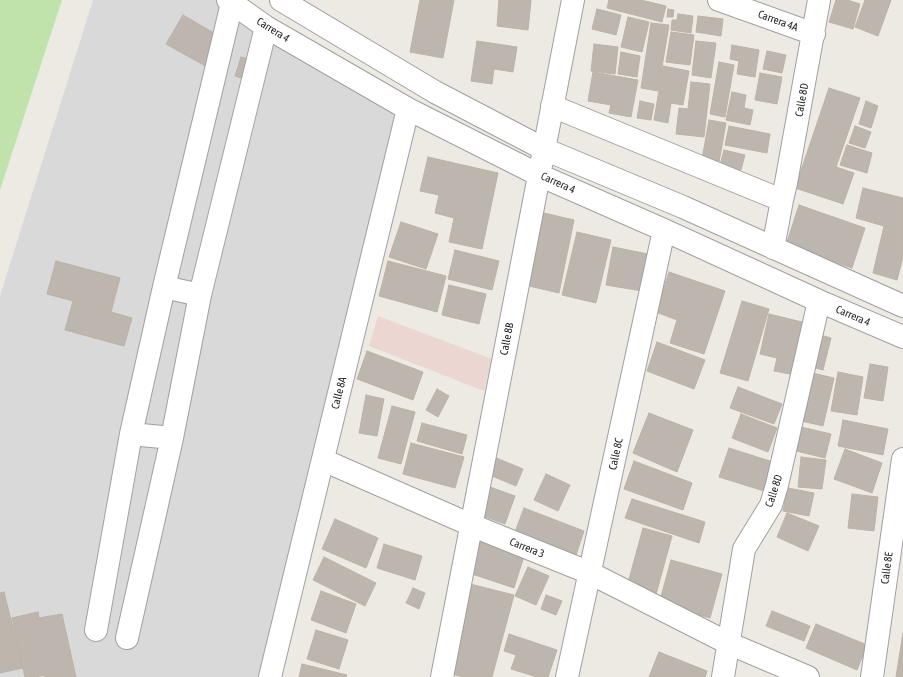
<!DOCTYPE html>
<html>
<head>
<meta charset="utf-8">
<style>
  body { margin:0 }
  canvas { display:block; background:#eceae2 }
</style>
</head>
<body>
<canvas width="903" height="677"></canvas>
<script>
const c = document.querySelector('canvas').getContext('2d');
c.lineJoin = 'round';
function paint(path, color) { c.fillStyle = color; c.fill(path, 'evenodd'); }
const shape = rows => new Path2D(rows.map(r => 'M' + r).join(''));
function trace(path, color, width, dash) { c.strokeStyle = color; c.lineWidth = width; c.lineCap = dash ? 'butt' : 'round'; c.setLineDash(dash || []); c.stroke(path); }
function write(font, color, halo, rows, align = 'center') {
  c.font = font + ' "Asap Condensed",sans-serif'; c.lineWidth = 4; c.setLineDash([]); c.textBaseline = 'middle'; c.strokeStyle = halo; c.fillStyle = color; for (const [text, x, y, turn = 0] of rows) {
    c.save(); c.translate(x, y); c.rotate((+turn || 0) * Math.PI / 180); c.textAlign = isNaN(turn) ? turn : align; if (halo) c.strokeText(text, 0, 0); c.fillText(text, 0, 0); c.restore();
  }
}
const residential = shape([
  [93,0,217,0,266,27,408,109,270,677,0,677,0,296]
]);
const commercial = shape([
  [378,316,492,359,484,391,369,346]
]);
const grass = shape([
  [0,0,62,0,0,190]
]);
const building = shape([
  [420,0,454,0,443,58,410,52,420,0],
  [499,0,531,0,528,30,497,26,499,0],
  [609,0,641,0,666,6,662,22,607,8,609,0],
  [836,0,847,0,860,4,853,29,829,22,836,0],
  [865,0,891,0,878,36,855,27,865,0],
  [597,9,621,15,616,35,592,29,597,9],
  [668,9,674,10,673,17,667,17,668,9],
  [678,14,693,16,691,33,671,30,672,20,677,20,678,14],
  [183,15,214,33,209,68,166,44,183,15],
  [698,16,723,19,721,36,696,32,698,16],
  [628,17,649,22,642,52,621,47,628,17],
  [651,23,669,25,658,91,641,88,651,23],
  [671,32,694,35,690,65,666,62,671,32],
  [477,41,517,47,513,72,494,69,492,84,471,81,477,41],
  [696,41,716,43,711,78,692,75,696,41],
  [594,44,618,47,615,74,591,71,594,44],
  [732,45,759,50,755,77,737,74,739,61,730,59,732,45],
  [767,51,786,55,782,73,763,69,767,51],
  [621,52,640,56,637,77,618,74,621,52],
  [241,57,268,65,262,85,235,76,241,57],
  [719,62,734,65,725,117,710,114,719,62],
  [663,66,689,71,683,105,671,103,668,123,654,120,663,66],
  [593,72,638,80,631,117,609,113,611,105,588,101,593,72],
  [760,73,782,77,777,104,755,100,760,73],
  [691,82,710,84,704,137,676,134,679,108,688,109,691,82],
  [829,88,860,98,836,167,854,173,843,204,795,188,829,88],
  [732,92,746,95,744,108,753,110,750,125,726,120,732,92],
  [640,101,654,104,651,120,637,118,640,101],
  [866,101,878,106,871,128,859,124,866,101],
  [709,120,726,123,719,162,702,159,709,120],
  [729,126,770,134,767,153,725,145,729,126],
  [855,126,871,132,865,148,849,143,855,126],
  [847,145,872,153,867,173,840,165,847,145],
  [724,150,745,155,741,170,720,165,724,150],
  [428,157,498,173,482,249,449,242,454,218,435,213,439,195,420,191,428,157],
  [863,188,903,198,903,257,897,280,873,273,884,226,856,218,863,188],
  [799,205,865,228,852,268,786,245,799,205],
  [544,213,574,220,559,293,529,286,544,213],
  [401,222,438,234,426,269,389,257,401,222],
  [577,232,611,240,596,303,562,295,577,232],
  [613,247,648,254,642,291,606,285,613,247],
  [455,250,499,261,492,290,448,279,455,250],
  [56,261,120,278,111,312,132,318,124,346,65,330,73,301,47,294,56,261],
  [388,261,446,276,437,312,379,296,388,261],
  [669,272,725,291,704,354,670,343,677,320,656,312,669,272],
  [449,285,486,294,479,324,442,315,449,285],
  [742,301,769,309,748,381,720,373,742,301],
  [769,314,802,322,790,374,774,371,777,358,760,354,769,314],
  [817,334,831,338,823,370,809,366,817,334],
  [657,342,705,360,694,389,647,371,657,342],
  [367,351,423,372,413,400,357,379,367,351],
  [870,364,888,367,883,401,864,398,870,364],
  [808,372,834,378,823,426,797,420,808,372],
  [838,372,863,377,857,415,831,411,838,372],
  [738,387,782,404,774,424,730,408,738,387],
  [437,389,449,396,438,417,426,410,437,389],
  [366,395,384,399,377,436,359,433,366,395],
  [392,406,415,412,401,464,378,458,392,406],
  [649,413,693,430,677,472,633,453,649,413],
  [741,414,777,428,768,452,732,438,741,414],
  [843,420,888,429,883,455,838,446,843,420],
  [422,423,467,435,462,454,417,441,422,423],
  [797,426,831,434,825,458,792,450,797,426],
  [411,443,464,457,455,488,403,474,411,443],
  [729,448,773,462,764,491,719,477,729,448],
  [845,449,882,463,872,493,834,479,845,449],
  [494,457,523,469,516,486,487,474,494,457],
  [801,457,826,460,822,489,798,487,801,457],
  [634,461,692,483,683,510,624,489,634,461],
  [546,474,570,485,558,511,534,500,546,474],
  [490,487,515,496,505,524,480,515,490,487],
  [788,488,814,493,809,516,783,511,788,488],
  [852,494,878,497,874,531,848,528,852,494],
  [632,499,705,522,699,543,625,518,632,499],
  [524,508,584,531,576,555,515,532,524,508],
  [787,513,819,526,808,551,777,537,787,513],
  [335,519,378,538,366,568,322,549,335,519],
  [643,528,672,536,655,598,626,590,643,528],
  [476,541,524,556,514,588,466,572,476,541],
  [384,544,422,556,415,580,377,568,384,544],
  [324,557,376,583,365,606,313,580,324,557],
  [671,560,722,574,710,618,659,604,671,560],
  [528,567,549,576,536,605,515,596,528,567],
  [470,584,514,595,492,677,464,677,447,673,470,584],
  [413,588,425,593,419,609,406,603,413,588],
  [321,591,356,604,346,633,311,620,321,591],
  [4,592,23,668,0,673,0,593,4,592],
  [546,595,562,601,556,615,541,609,546,595],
  [772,611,810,626,804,641,766,626,772,611],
  [38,612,39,618,62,614,76,677,45,677,45,675,35,677,25,677,12,618,38,612],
  [816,624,867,645,857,670,806,648,816,624],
  [316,630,348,640,339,669,307,659,316,630],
  [903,633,903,677,896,677,903,633],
  [509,634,557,650,548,677,537,677,511,669,516,655,504,651,509,634],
  [659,652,707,671,705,677,649,677,659,652],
  [302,664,347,675,346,677,299,677,302,664]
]);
const minor = shape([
  [228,0,266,27,408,109,539,175,664,230,819,301,903,337],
  [281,0,435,92,544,149,683,207,903,306],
  [719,0,814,34],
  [552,106,769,195,782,200],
  [773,248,782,200,786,183,819,0],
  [164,287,200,295],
  [131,434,172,438],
  [323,460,471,525,590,573,728,643,808,677],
  [96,630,131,434,164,287,232,3],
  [127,638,172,438,200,295,266,27],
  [270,677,408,109],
  [442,677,573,0],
  [567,677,664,230],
  [723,677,744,549,771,505,777,485,819,301],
  [872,677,903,459]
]);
const streetNames = [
  ["Carrera 4A",778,21,20],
  ["Carrera 4",273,30,32],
  ["Calle 8D",802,100,-80],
  ["Carrera 4",558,183,24],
  ["Carrera 4",853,316,23],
  ["Calle 8B",507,339,-79],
  ["Calle 8A",339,393,-76],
  ["Calle 8C",616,454,-78],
  ["Calle 8D",774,491,-72],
  ["Carrera 3",527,548,22],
  ["Calle 8E",887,568,-82]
];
paint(residential, '#dad9d9');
paint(commercial, '#ecd6d2');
paint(grass, '#c0e3ab');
paint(building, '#bcb6af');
trace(building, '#bdb2a6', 1);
trace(minor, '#a0a0a0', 24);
trace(minor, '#fff', 22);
write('11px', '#1c1c1c', '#fff', streetNames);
</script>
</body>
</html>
